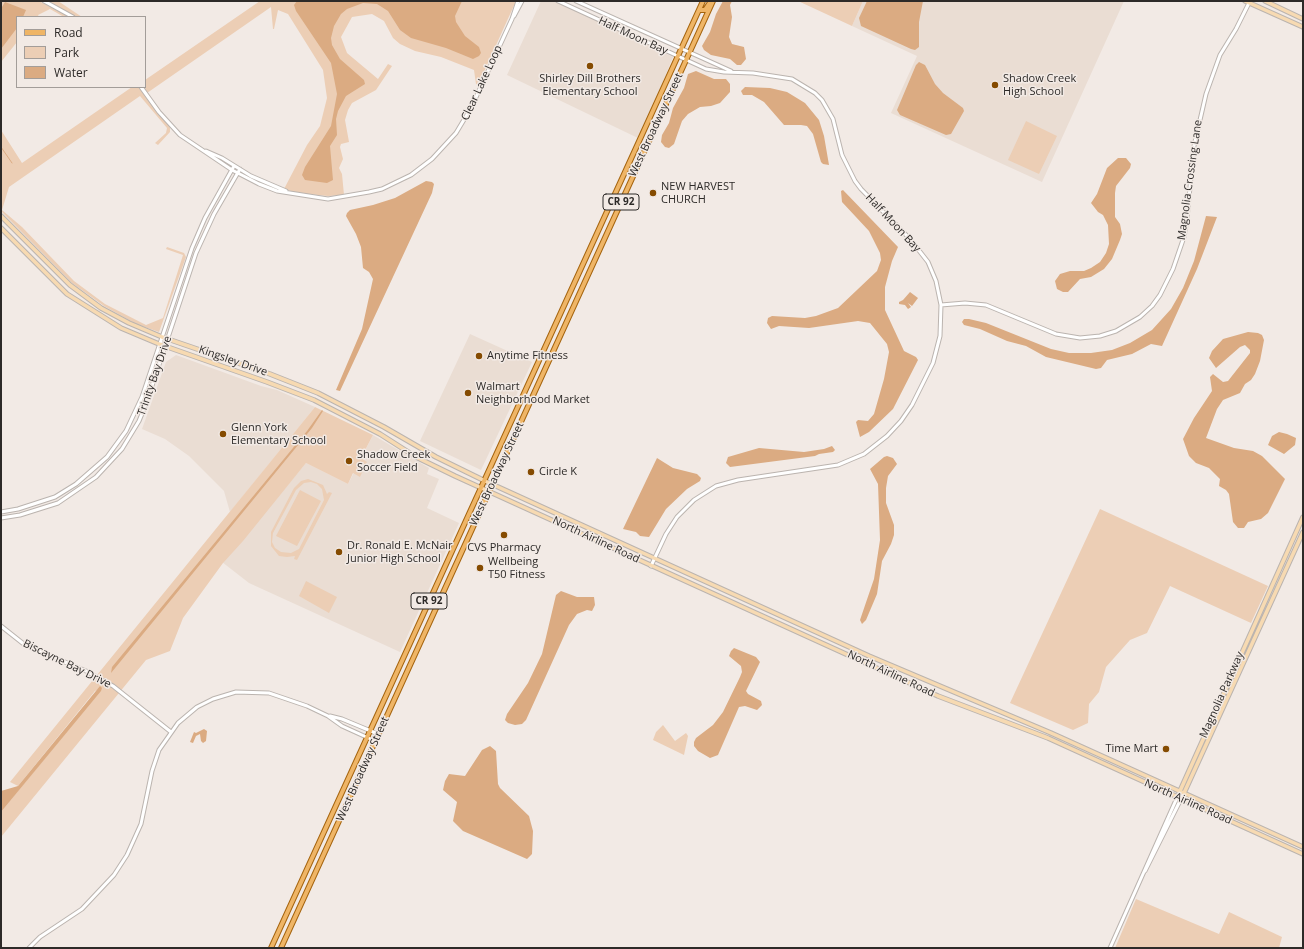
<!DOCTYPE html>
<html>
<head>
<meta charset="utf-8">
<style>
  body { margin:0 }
  #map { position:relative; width:1304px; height:949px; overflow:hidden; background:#f2eae5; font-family:"Open Sans",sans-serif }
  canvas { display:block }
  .frame { position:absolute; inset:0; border:2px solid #2d2a28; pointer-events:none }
  .legend { position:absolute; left:16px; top:16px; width:130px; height:72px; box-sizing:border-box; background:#f2eae5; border:1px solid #a39d99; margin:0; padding:5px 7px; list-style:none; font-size:12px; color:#2d2a28 }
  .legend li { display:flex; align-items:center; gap:8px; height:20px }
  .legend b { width:20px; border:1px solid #a39d99 }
</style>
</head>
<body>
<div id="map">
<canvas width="1304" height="949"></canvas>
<div class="frame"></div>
<ul class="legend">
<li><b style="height:5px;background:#efb566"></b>Road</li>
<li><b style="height:11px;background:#ecceb5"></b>Park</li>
<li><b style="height:11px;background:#dbab82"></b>Water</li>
</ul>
</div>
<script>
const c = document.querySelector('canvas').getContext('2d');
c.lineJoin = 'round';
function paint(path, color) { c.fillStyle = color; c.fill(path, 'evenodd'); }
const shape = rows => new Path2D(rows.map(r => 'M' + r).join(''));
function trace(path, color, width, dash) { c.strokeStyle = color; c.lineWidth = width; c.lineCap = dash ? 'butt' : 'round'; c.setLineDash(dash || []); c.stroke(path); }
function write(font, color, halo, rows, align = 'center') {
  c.font = font + ' "Open Sans",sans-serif'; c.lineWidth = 3; c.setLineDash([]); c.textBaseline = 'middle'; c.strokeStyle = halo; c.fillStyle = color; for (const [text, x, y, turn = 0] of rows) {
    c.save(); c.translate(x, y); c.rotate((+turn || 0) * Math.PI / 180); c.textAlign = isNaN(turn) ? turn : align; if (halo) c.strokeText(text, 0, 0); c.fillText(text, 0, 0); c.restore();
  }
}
const built = shape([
  [541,1,557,1,673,57,640,139,507,75],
  [863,1,1124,1,1042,182,891,113,917,56,852,26],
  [470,334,532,362,481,470,420,441],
  [176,355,261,386,277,390,315,407,230,512,224,491,189,456,165,439,142,429,166,362],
  [373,435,429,468,427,474,439,479,427,508,459,523,400,652,249,583,222,562,306,463,348,484]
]);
const green = shape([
  [1,1,39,1,69,17,64,17,50,9,38,15,39,17,17,17,17,42,1,62],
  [48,1,58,1,82,17,76,17],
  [260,1,516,1,478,85,476,84,474,70,441,57,415,51,400,44,393,38,384,21,372,14,352,17,341,37,347,53,378,79,388,64,392,66,376,90,352,103,348,110,345,120,349,142,341,144,340,147,343,159,339,168,342,174,344,195,328,196,298,193,284,189,307,145,320,126,327,98,323,70,288,14,278,10,274,29,273,29,271,7,147,93,143,87,145,87,145,80],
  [798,1,863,1,852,26],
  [132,87,140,87,170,127,170,132,158,145,155,143,166,133,167,128,140,96,9,187,2,210,22,227,74,281,105,304,146,325,163,318,183,255,166,249,167,247,184,253,186,257,159,332,136,324,104,306,72,283,1,211,1,130,22,163],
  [1026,121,1057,136,1039,174,1008,160],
  [315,407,373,435,361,458,367,462,360,477,353,473,348,484,306,463,243,541,223,563,183,618,170,651,146,660,1,837,1,812,102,688,95,691,18,786,10,782],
  [308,479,323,485,327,494,329,492,332,493,297,560,294,559,295,556,287,557,279,556,271,546,271,532,294,488,301,481],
  [311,482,317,484,322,489,324,500,299,549,291,553,281,552,275,548,272,542,273,533,296,490,304,483],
  [300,490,321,501,297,546,276,536],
  [1100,509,1268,586,1251,623,1170,586,1147,633,1130,640,1106,667,1099,692,1089,704,1088,723,1073,730,1010,703],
  [306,581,337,597,329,613,299,596],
  [663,725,675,741,686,733,688,736,684,755,653,740,656,732],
  [1136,899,1219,934,1229,912,1282,937,1279,948,1115,948]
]);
const water = shape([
  [297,1,462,1,455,16,456,22,465,36,479,47,481,53,479,56,473,59,446,48,411,38,400,30,388,11,377,4,363,3,347,9,341,14,334,26,331,38,332,45,340,59,364,80,365,84,346,96,338,111,336,119,337,135,330,146,333,180,327,183,305,180,302,175,305,167,331,126,337,94,331,63,296,11,294,5],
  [723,1,732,1,730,5,732,17,729,37,732,44,744,47,746,59,741,65,737,65,730,59,711,55,704,50,702,46,710,32,716,14],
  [867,1,923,1,919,22,919,47,915,50,911,49,861,26,859,18],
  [5,2,26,10,23,17,17,17,17,28,1,49,2,7],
  [919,62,925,65,935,84,943,93,963,108,964,111,951,134,946,135,900,115,897,110,916,65],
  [696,71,714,79,726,79,730,84,730,92,720,103,711,106,700,107,688,114,682,121,674,144,669,148,665,147,661,142,662,135,669,123,673,108,684,88,688,74],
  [745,87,770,88,787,92,805,103,819,120,824,136,829,165,823,164,821,162,813,134,807,126,801,125,784,125,764,102,752,95,743,95,741,91],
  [1118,158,1126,158,1131,164,1130,168,1116,186,1115,193,1115,217,1120,224,1122,234,1120,240,1112,259,1104,269,1091,277,1080,279,1068,292,1063,292,1057,289,1055,281,1060,274,1070,271,1084,271,1091,268,1100,262,1106,253,1109,244,1108,225,1103,215,1098,212,1091,203,1097,194,1107,168],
  [426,181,432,182,434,184,432,193,340,391,336,390,362,329,373,279,369,272,363,268,361,247,356,234,346,216,347,213,350,210,373,205,395,198],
  [843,190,898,247,892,261,885,287,885,310,904,351,916,357,918,360,893,409,869,432,860,437,856,422,858,420,868,421,874,414,884,379,889,352,887,344,870,323,858,321,809,328,779,326,771,329,767,323,768,318,772,316,805,318,816,316,838,308,877,271,881,260,880,253,869,231,842,202,841,191],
  [1206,216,1217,217,1197,269,1162,346,1151,344,1132,354,1107,360,1101,368,1096,369,1046,357,1026,346,1007,341,980,329,964,325,962,322,964,319,969,319,986,323,1051,349,1069,353,1091,353,1112,350,1130,343,1152,330,1171,309,1183,288,1194,261],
  [910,292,918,298,912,306,908,303,911,307,908,309,905,305,899,304,899,302,903,300],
  [1248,332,1258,333,1262,335,1264,340,1260,361,1255,374,1251,380,1245,384,1240,393,1223,400,1217,409,1206,438,1234,448,1253,451,1262,456,1285,479,1268,513,1261,519,1248,522,1244,528,1238,528,1233,522,1229,494,1226,490,1219,486,1220,479,1209,468,1196,463,1189,456,1183,439,1194,418,1212,391,1210,377,1213,374,1223,382,1228,381,1250,353,1250,350,1245,345,1240,347,1216,368,1209,358,1212,351,1223,339],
  [322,410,323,411,312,428,111,673,112,667,307,431],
  [1279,432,1287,434,1296,438,1295,445,1284,454,1268,445,1272,436],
  [832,446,835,450,833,452,819,454,815,456,730,467,726,463,728,457,759,448,804,452,824,449],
  [887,456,893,458,897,464,888,476,886,488,886,503,894,525,894,535,891,544,882,561,877,594,866,620,862,624,860,620,874,579,880,540,878,484,870,469,884,457],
  [657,458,673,468,697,474,701,478,700,481,687,489,666,509,649,537,640,536,636,532,623,529],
  [561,591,577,597,594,597,595,605,592,611,587,610,577,614,569,625,526,720,522,724,515,725,508,723,505,720,507,714,528,683,542,654,556,595],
  [734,648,756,657,760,662,746,691,748,694,761,701,762,705,757,710,745,706,739,707,718,755,710,758,698,751,694,746,694,742,696,738,713,725,723,712,740,677,742,672,741,666,729,656,731,651],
  [100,686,102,688,101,691,1,812,1,791,18,786],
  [204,729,207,731,206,741,203,743,201,741,200,734,196,736,193,743,190,742,194,732,196,733],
  [490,746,496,751,498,784,500,788,529,816,533,831,532,854,527,859,463,831,453,821,457,802,443,790,445,781,449,774,465,776,482,750]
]);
const stream = shape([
  [1,147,12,163]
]);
const tertiary = shape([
  [44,1,73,17],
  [558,1,706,69,724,72,753,73,792,79,815,93,822,100,833,119,842,155,855,181,861,189,910,239,928,262,936,281,941,305,940,336,933,363,912,405,901,421,887,436,864,454,838,465,738,480,716,486,694,500,677,517,666,534,651,566],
  [576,1,731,71],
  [514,16,522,1],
  [141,87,159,112,180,135,232,170,259,184,277,191,328,199,369,192,382,189,411,175,432,159,456,133,471,108,512,19,518,1],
  [206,151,222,158,251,176,286,191],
  [941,305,965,303,986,305,1056,334,1080,338,1100,336,1116,331,1140,317,1152,306,1160,295,1173,269,1184,237,1187,218,1194,146,1206,94,1220,55,1236,29,1250,1],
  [1,512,18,509,55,497,76,484,107,457,126,431,142,397,192,248,205,218,234,166],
  [1,518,20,515,58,503,96,477,122,449,139,421,146,404,196,253,214,214,240,169],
  [1,626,25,645,86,671,113,686,171,732],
  [330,716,342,719,378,734],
  [1145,871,1184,793],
  [29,948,40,937,82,909,114,875,127,855,141,824,152,771,159,750,178,723,197,707,213,699,236,692,269,693,307,706,328,716,342,726,375,741],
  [1110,948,1180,791]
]);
const secondary = shape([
  [1245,1,1303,27],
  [1265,1,1303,19],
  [1,216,70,285,101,308,129,323,162,337,270,374,318,393,384,427,436,457,485,481,869,656,1051,733,1303,847],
  [1,228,67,294,121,328,159,344,267,382,314,400,380,434,416,457,455,476,938,696,1048,738,1303,854],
  [1180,791,1303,517],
  [1184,793,1303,532]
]);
const primary = shape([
  [699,10,705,10,711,1],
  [271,948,703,1],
  [281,948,713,1]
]);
const markers = [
  [590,66,4,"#854b01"],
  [995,85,4,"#854b01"],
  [653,193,4,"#854b01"],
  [479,356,4,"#854b01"],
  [468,393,4,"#854b01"],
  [223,434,4,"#854b01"],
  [349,461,4,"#854b01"],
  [531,472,4,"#854b01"],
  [504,535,4,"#854b01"],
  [339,552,4,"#854b01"],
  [480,568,4,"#854b01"],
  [1166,749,4,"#854b01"]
];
const shields = [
  [621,202,36],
  [429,601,36]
];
const shieldNames = [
  ["CR 92",621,202],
  ["CR 92",429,601]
];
const streetNames = [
  ["Half Moon Bay",633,36,25],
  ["Clear Lake Loop",482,83,-65],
  ["West Broadway Street",656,125,-65],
  ["Magnolia Crossing Lane",1190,180,-82],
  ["Half Moon Bay",893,223,47],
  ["Kingsley Drive",233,361,19],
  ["Trinity Bay Drive",155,376,-71],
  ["West Broadway Street",497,474,-65],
  ["North Airline Road",596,540,25],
  ["Biscayne Bay Drive",67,664,26],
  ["North Airline Road",891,674,25],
  ["Magnolia Parkway",1222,695,-66],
  ["West Broadway Street",363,769,-66],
  ["North Airline Road",1188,802,24]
];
const poiNames = [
  ["Shirley Dill Brothers",590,79,"center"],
  ["Elementary School",590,92,"center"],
  ["Shadow Creek",1003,79],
  ["High School",1003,92],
  ["NEW HARVEST",661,187],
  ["CHURCH",661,200],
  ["Anytime Fitness",487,356],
  ["Walmart",476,387],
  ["Neighborhood Market",476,400],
  ["Glenn York",231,428],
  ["Elementary School",231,441],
  ["Shadow Creek",357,455],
  ["Soccer Field",357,468],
  ["Circle K",539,472],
  ["Dr. Ronald E. McNair",347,546],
  ["Junior High School",347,559],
  ["CVS Pharmacy",504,548,"center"],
  ["Wellbeing",488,562],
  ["T50 Fitness",488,575],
  ["Time Mart",1158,749,"right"]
];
paint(built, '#eaddd3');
paint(green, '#ecceb5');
paint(water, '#dbab82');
trace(stream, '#dbab82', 1);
trace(tertiary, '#bbb4af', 5);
trace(secondary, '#bbb4af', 5.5);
trace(primary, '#a5640e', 6);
trace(tertiary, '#fff', 3);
trace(secondary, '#f7dab2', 3.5);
trace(primary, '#efb566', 4);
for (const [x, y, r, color] of markers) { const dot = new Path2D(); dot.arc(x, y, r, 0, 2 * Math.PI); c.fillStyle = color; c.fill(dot); trace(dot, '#f2eae5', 1.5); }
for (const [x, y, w] of shields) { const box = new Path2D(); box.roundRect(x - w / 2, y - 8, w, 16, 3); c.fillStyle = '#f2eae5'; c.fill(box); trace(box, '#2d2a28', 1); }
write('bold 10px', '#2d2a28', null, shieldNames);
write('11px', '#2d2a28', '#f2eae5', streetNames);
write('11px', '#2d2a28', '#f2eae5', poiNames, 'left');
</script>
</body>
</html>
